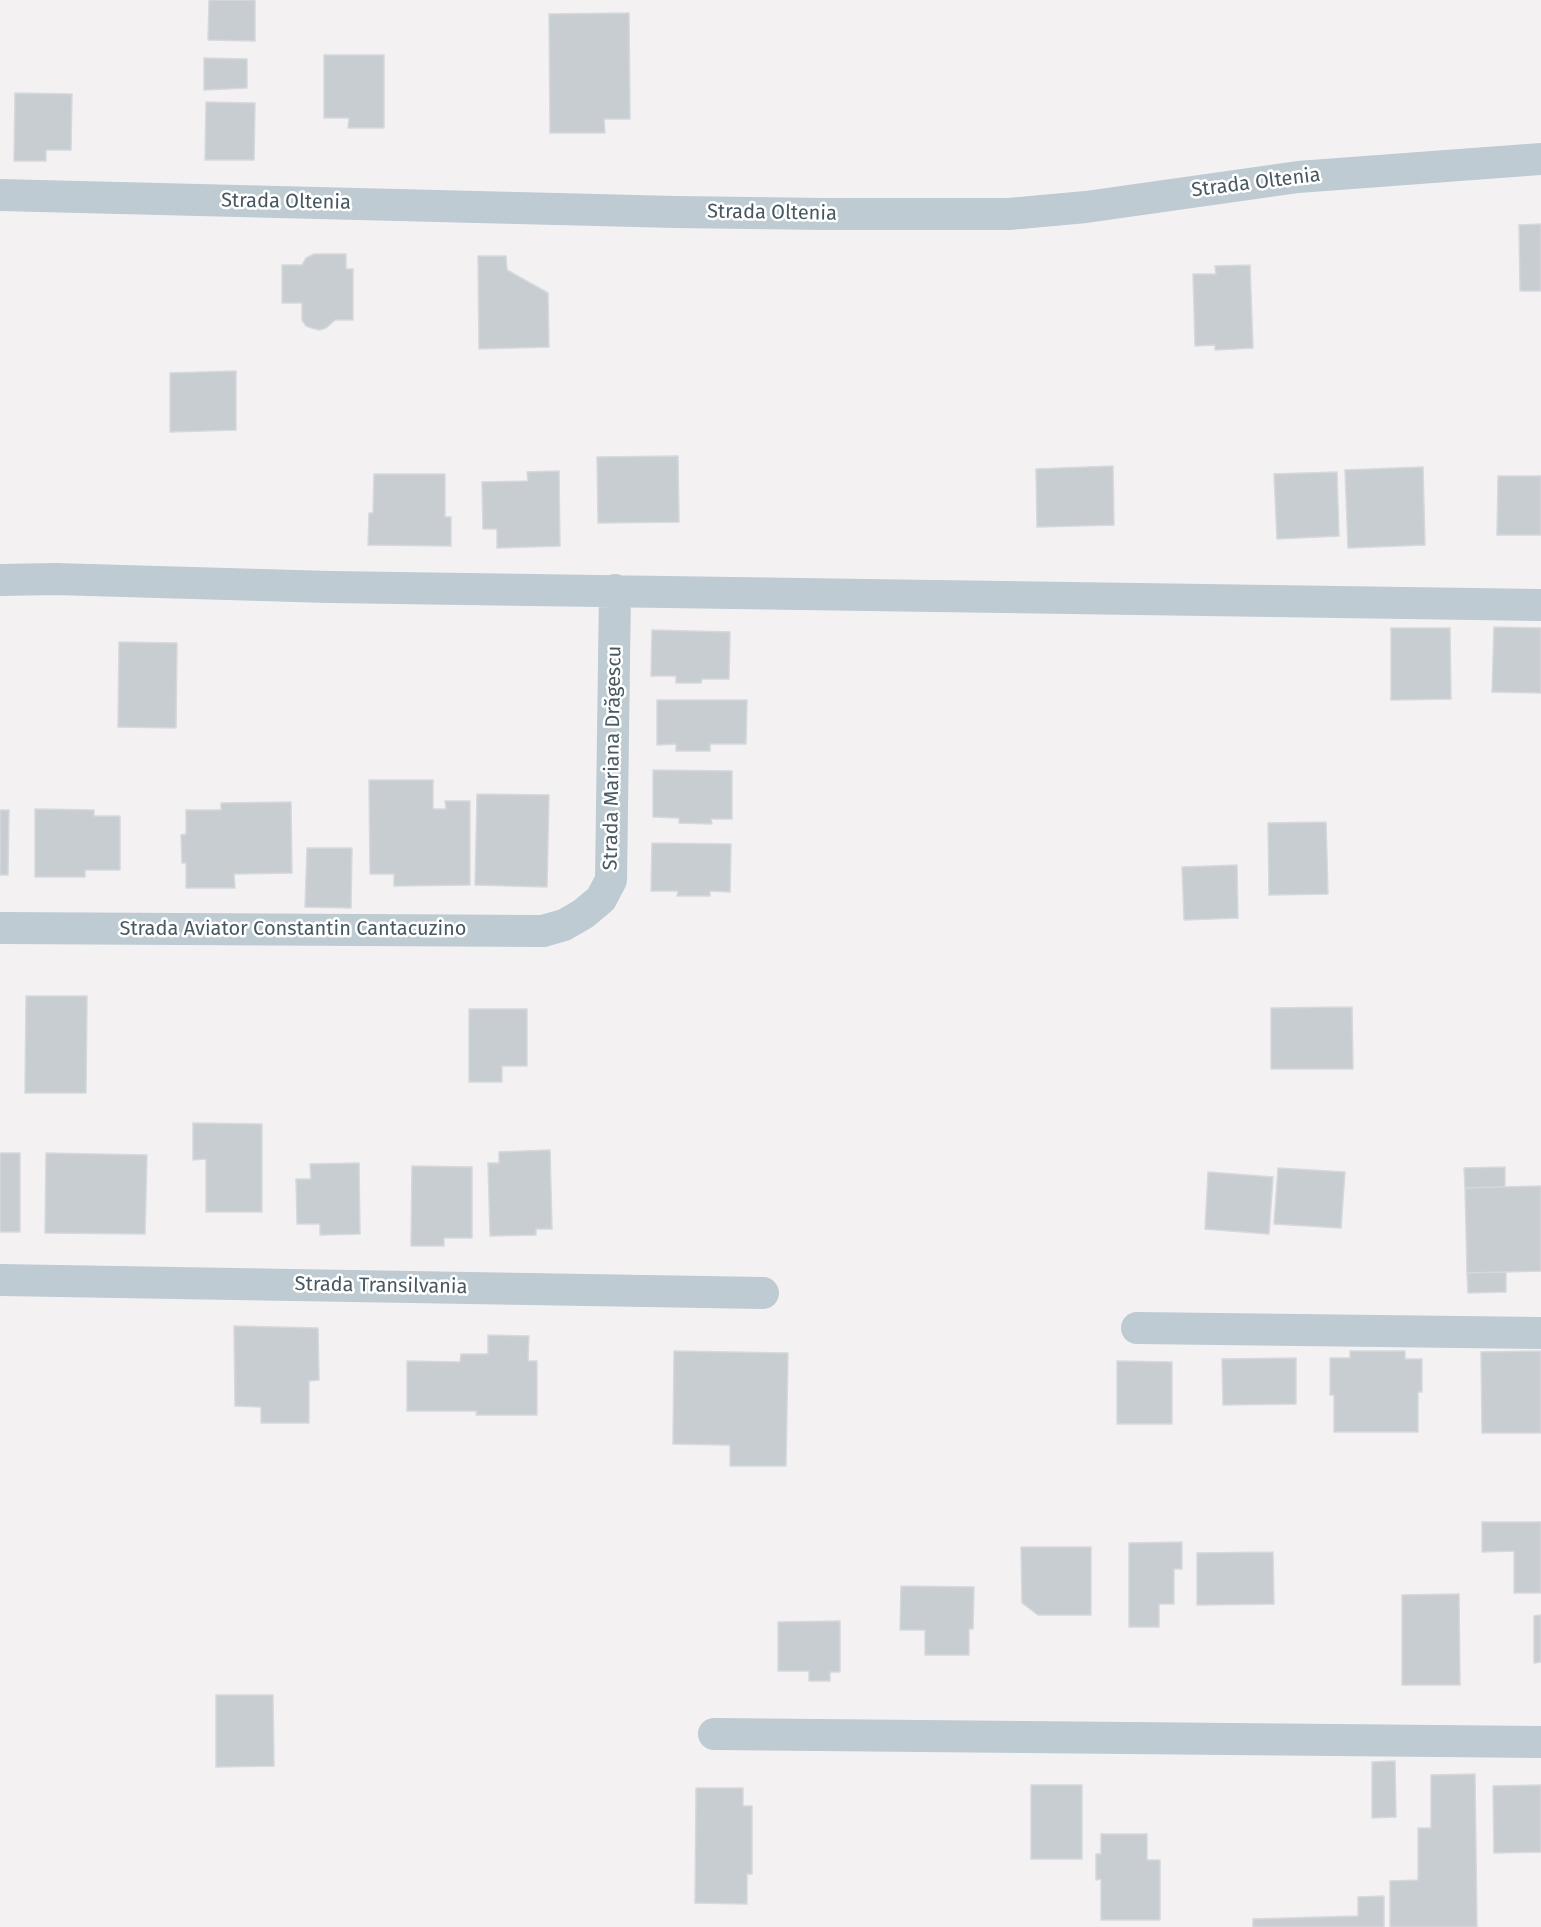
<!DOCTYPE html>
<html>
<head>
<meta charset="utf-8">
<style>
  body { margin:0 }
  canvas { display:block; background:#f4f1f2 }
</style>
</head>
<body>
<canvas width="1541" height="1927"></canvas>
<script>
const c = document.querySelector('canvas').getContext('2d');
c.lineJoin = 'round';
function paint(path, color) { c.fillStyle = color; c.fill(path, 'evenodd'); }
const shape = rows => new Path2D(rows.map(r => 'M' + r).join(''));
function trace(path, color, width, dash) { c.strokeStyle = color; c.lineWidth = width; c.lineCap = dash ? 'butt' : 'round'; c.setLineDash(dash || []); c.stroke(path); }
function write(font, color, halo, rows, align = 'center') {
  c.font = font + ' "Fira Sans",sans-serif'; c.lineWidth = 5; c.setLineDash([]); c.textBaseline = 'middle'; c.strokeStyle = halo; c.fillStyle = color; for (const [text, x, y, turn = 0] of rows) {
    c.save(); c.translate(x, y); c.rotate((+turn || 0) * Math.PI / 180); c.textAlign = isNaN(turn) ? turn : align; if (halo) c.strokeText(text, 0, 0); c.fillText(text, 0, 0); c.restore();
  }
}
const building = shape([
  [209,0,255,0,255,41,208,40,209,0],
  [629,13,630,119,604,119,605,133,550,133,549,14,629,13],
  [324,55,384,55,384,128,348,128,349,118,324,118,324,55],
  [204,58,247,59,247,88,204,90,204,58],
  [15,93,72,94,71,150,46,150,46,161,14,161,15,93],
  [206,102,255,103,254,160,205,160,206,102],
  [1541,224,1541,291,1520,291,1519,225,1541,224],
  [314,254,346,254,346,269,353,269,353,320,335,320,326,328,319,330,312,328,306,326,302,320,302,303,282,303,282,265,302,265,306,258,314,254],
  [478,256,506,256,507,270,548,293,549,347,479,349,478,256],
  [1250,265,1253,348,1215,350,1215,345,1195,346,1193,274,1216,274,1215,266,1250,265],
  [236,371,236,430,170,432,170,373,236,371],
  [678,456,679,522,598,523,597,457,678,456],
  [1113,466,1114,525,1037,527,1036,469,1113,466],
  [1423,467,1425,545,1348,548,1345,470,1423,467],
  [559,471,560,546,497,548,497,529,483,529,482,482,528,481,527,472,559,471],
  [1337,472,1339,536,1277,539,1274,474,1337,472],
  [374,474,445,474,445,517,451,517,451,546,368,545,369,513,373,513,374,474],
  [1498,476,1541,476,1541,535,1497,535,1498,476],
  [1494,627,1541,628,1541,693,1492,692,1494,627],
  [1391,628,1450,628,1451,699,1391,700,1391,628],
  [652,630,730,632,729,679,702,679,701,683,676,683,676,676,651,676,652,630],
  [119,642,177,643,176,728,118,727,119,642],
  [657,700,747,700,746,744,710,744,710,751,676,751,676,744,657,745,657,700],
  [653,770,732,771,732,819,711,819,712,824,679,823,679,818,653,817,653,770],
  [369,780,433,780,433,809,446,809,445,801,470,801,470,885,394,886,394,874,370,874,369,780],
  [477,794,549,795,547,887,475,885,477,794],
  [291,802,292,873,234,874,235,888,186,888,186,863,182,863,181,835,186,834,186,810,221,810,221,803,291,802],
  [35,809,94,810,94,816,120,816,120,870,85,870,85,877,35,877,35,809],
  [0,810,9,810,8,875,0,875,0,810],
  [1326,822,1328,894,1269,895,1268,823,1326,822],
  [652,843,731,844,730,892,710,891,710,896,677,896,678,891,651,891,652,843],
  [307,848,352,848,351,908,305,907,307,848],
  [1237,865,1238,918,1184,920,1182,867,1237,865],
  [26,996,87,996,86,1093,25,1093,26,996],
  [1352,1007,1353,1069,1271,1069,1271,1008,1352,1007],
  [469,1009,527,1009,527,1066,502,1066,502,1082,469,1082,469,1009],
  [193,1123,262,1124,262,1212,206,1212,206,1159,193,1160,193,1123],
  [550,1150,552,1229,536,1229,536,1235,490,1236,488,1163,499,1163,499,1152,550,1150],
  [0,1153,20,1153,20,1232,0,1232,0,1153],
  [46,1153,147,1155,145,1234,45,1233,46,1153],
  [359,1163,360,1234,320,1235,320,1224,297,1224,296,1179,311,1179,310,1164,359,1163],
  [412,1166,472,1167,472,1238,444,1238,444,1246,411,1246,412,1166],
  [1505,1167,1505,1187,1465,1188,1464,1168,1505,1167],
  [1278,1168,1345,1172,1341,1228,1274,1224,1278,1168],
  [1208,1172,1273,1177,1269,1234,1205,1229,1208,1172],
  [1541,1186,1541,1271,1467,1273,1465,1188,1541,1186],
  [1506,1272,1506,1292,1468,1293,1467,1273,1506,1272],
  [234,1326,318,1328,319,1380,309,1381,309,1423,261,1423,261,1407,235,1406,234,1326],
  [488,1335,529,1336,528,1361,537,1361,537,1415,476,1415,477,1411,407,1411,407,1361,460,1362,461,1354,488,1354,488,1335],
  [674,1351,788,1353,786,1466,730,1466,730,1445,673,1444,674,1351],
  [1350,1351,1405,1351,1405,1359,1422,1359,1422,1392,1418,1392,1418,1432,1334,1432,1334,1395,1330,1395,1330,1358,1350,1358,1350,1351],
  [1541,1351,1541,1433,1482,1433,1481,1352,1541,1351],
  [1296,1358,1296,1404,1223,1405,1222,1359,1296,1358],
  [1117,1361,1172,1362,1172,1424,1117,1424,1117,1361],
  [1482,1522,1541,1522,1541,1593,1514,1593,1514,1551,1482,1552,1482,1522],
  [1182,1542,1182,1569,1174,1569,1174,1604,1159,1604,1159,1627,1129,1627,1129,1543,1182,1542],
  [1021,1547,1091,1547,1091,1615,1038,1615,1022,1603,1021,1547],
  [1273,1552,1274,1604,1197,1605,1197,1553,1273,1552],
  [901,1586,974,1587,973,1629,969,1629,969,1655,925,1655,925,1630,900,1630,901,1586],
  [1459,1594,1460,1685,1402,1685,1402,1595,1459,1594],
  [1541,1615,1541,1662,1534,1663,1534,1616,1541,1615],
  [840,1621,840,1672,830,1672,830,1681,809,1681,809,1671,778,1671,778,1622,840,1621],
  [216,1695,273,1695,274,1766,216,1767,216,1695],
  [1395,1761,1396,1817,1372,1818,1372,1762,1395,1761],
  [1475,1774,1477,1927,1390,1927,1390,1881,1418,1880,1418,1828,1431,1828,1431,1775,1475,1774],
  [1031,1785,1082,1785,1082,1859,1031,1859,1031,1785],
  [1541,1785,1541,1852,1494,1853,1493,1786,1541,1785],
  [696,1788,743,1788,743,1806,752,1806,752,1874,747,1874,747,1904,695,1903,696,1788],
  [1101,1834,1147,1834,1147,1860,1160,1860,1160,1920,1101,1920,1101,1879,1096,1880,1096,1854,1101,1854,1101,1834],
  [1384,1896,1384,1927,1253,1927,1253,1919,1358,1916,1358,1897,1384,1896]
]);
const street = shape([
  [0,195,676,212,825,214,1009,214,1086,207,1298,177,1541,159],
  [0,580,55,579,330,587,1541,605],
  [0,928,543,931,564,925,583,914,601,899,611,880,615,590],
  [0,1280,763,1293],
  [1137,1328,1541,1333],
  [714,1734,1541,1742]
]);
const streetNames = [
  ["Strada Oltenia",1256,183,-7],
  ["Strada Oltenia",286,202,1],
  ["Strada Oltenia",772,213,1],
  ["Strada Mariana Drăgescu",613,758,-89],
  ["Strada Aviator Constantin Cantacuzino",293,929],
  ["Strada Transilvania",381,1286,1]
];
paint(building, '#c8cdd2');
trace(building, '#d5d8dd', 1.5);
trace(street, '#becbd2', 32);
write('20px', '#475861', '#fff', streetNames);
</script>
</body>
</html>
